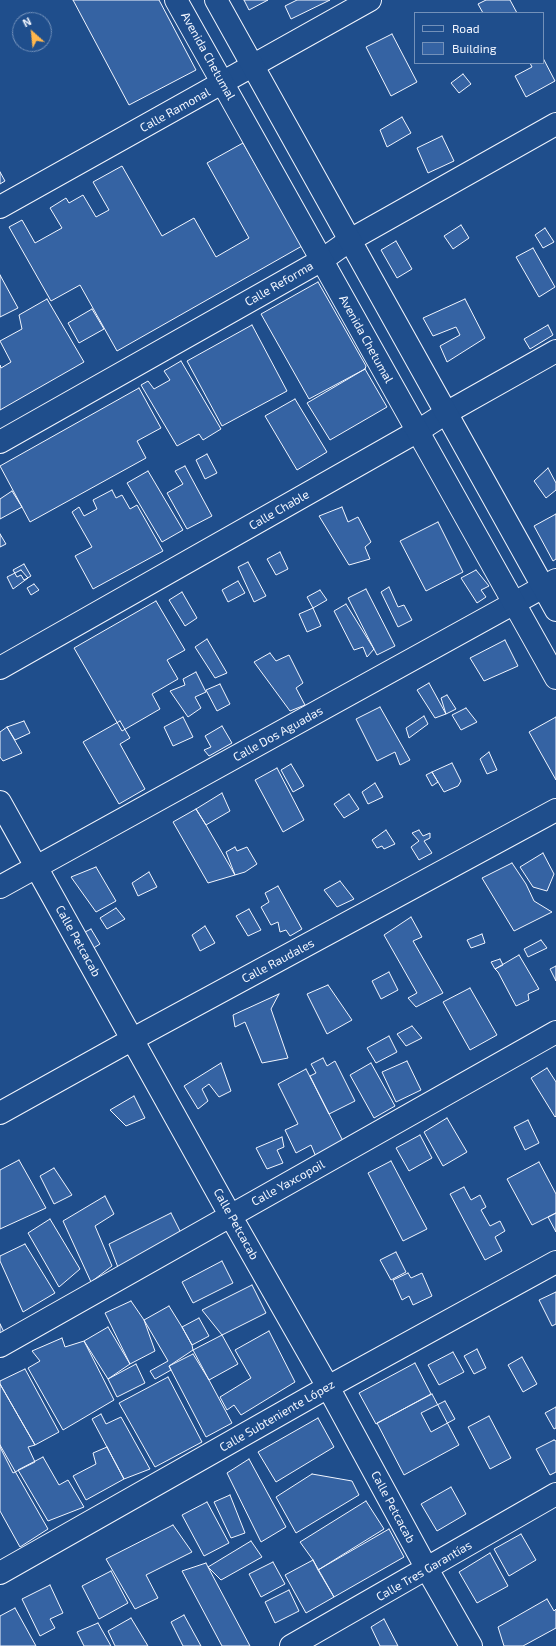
<!DOCTYPE html>
<html>
<head>
<meta charset="utf-8">
<style>
  body { margin:0 }
  #map { position:relative; width:556px; height:1646px; overflow:hidden; background:#1f4e8c; font-family:"Exo 2",sans-serif }
  canvas { display:block }
  .legend { position:absolute; left:414px; top:12px; width:130px; height:52px; box-sizing:border-box; background:#1f4e8c; border:1px solid #7391ba; margin:0; padding:5px 7px; list-style:none; font-size:12px; color:#f2f6ff }
  .legend li { display:flex; align-items:center; gap:8px; height:20px }
  .legend b { width:20px; border:1px solid #7391ba }
  .north { position:absolute; left:12px; top:12px; width:40px; height:40px; box-sizing:border-box; background:#1f4e8c; border:1px solid #7391ba; border-radius:50%; rotate:333deg; font-size:11px; font-weight:700; line-height:16px; text-align:center; color:#f2f6ff }
  .north::after { content:''; display:block; margin:auto; width:14px; height:18px; background:#ffb74d; clip-path:polygon(50% 0,100% 100%,50% 72%,0 100%) }
</style>
</head>
<body>
<div id="map">
<canvas width="556" height="1646"></canvas>
<ul class="legend">
<li><b style="height:5px;background:#1f4e8c"></b>Road</li>
<li><b style="height:11px;background:#3563a3"></b>Building</li>
</ul>
<div class="north">N</div>
</div>
<script>
const c = document.querySelector('canvas').getContext('2d');
c.lineJoin = 'round';
function paint(path, color) { c.fillStyle = color; c.fill(path, 'evenodd'); }
const shape = rows => new Path2D(rows.map(r => 'M' + r).join(''));
function trace(path, color, width, dash) { c.strokeStyle = color; c.lineWidth = width; c.lineCap = dash ? 'butt' : 'round'; c.setLineDash(dash || []); c.stroke(path); }
function write(font, color, halo, rows, align = 'center') {
  c.font = font + ' "Exo 2",sans-serif'; c.lineWidth = 3; c.setLineDash([]); c.textBaseline = 'middle'; c.strokeStyle = halo; c.fillStyle = color; for (const [text, x, y, turn = 0] of rows) {
    c.save(); c.translate(x, y); c.rotate((+turn || 0) * Math.PI / 180); c.textAlign = isNaN(turn) ? turn : align; if (halo) c.strokeText(text, 0, 0); c.fillText(text, 0, 0); c.restore();
  }
}
const building = shape([
  [73,0,159,0,196,70,129,105,73,0],
  [244,0,268,0,249,10,244,0],
  [297,0,330,0,291,19,285,6,297,0],
  [486,0,510,0,517,13,483,13,478,4,486,0],
  [392,34,417,82,391,96,366,47,392,34],
  [543,58,555,81,526,97,515,76,532,67,530,63,543,63,543,58],
  [463,74,471,84,459,93,451,83,463,74],
  [402,117,411,133,387,147,380,130,402,117],
  [442,136,454,161,428,173,417,148,442,136],
  [243,143,302,246,117,351,80,285,51,301,9,227,22,220,35,243,62,228,50,208,66,198,69,203,83,195,96,217,109,210,93,182,122,166,162,236,194,218,216,257,249,238,207,163,243,143],
  [0,172,5,181,0,184,0,172],
  [461,225,469,238,453,249,444,236,461,225],
  [545,228,554,242,543,248,535,235,545,228],
  [396,241,412,269,397,278,381,250,396,241],
  [533,248,555,287,539,297,516,257,533,248],
  [0,275,18,308,0,317,0,275],
  [318,282,366,366,365,369,309,399,261,314,318,282],
  [47,299,84,362,0,410,0,365,1,368,11,362,0,341,22,329,19,315,47,299],
  [465,299,485,338,447,362,440,346,460,335,456,327,433,336,423,318,465,299],
  [92,309,104,329,79,343,68,323,92,309],
  [252,325,287,391,222,426,187,361,252,325],
  [548,325,553,335,530,349,524,339,548,325],
  [181,361,221,429,203,440,199,434,177,446,141,385,148,381,154,389,170,380,164,371,181,361],
  [365,369,387,407,330,440,307,403,365,369],
  [139,388,161,428,137,441,146,458,30,522,0,466,139,388],
  [295,399,327,452,297,470,265,416,295,399],
  [207,454,217,473,205,479,196,460,207,454],
  [185,466,212,516,187,529,167,493,183,484,175,471,185,466],
  [548,468,556,483,556,490,546,498,534,481,548,468],
  [148,471,183,530,162,542,127,483,148,471],
  [112,490,116,498,122,495,130,509,137,505,163,551,93,589,75,556,92,547,72,512,79,507,84,516,97,509,93,500,112,490],
  [12,491,22,507,0,519,0,499,12,491],
  [342,507,348,522,358,517,371,542,365,547,370,559,349,565,319,516,342,507],
  [556,514,556,559,553,561,534,526,556,514],
  [438,522,463,572,426,591,400,541,438,522],
  [0,534,6,544,0,547,0,534],
  [280,552,288,569,276,575,267,559,280,552],
  [248,562,266,596,254,602,238,567,248,562],
  [24,564,31,576,24,580,21,575,17,577,13,570,24,564],
  [21,570,28,578,13,589,7,577,21,570],
  [476,570,489,586,481,590,486,597,477,603,461,578,476,570],
  [238,581,245,593,228,602,222,590,238,581],
  [34,584,39,590,31,595,27,588,34,584],
  [389,587,398,607,404,605,412,620,398,627,381,592,389,587],
  [366,589,395,646,377,655,348,598,366,589],
  [320,590,327,600,313,608,307,597,320,590],
  [182,592,197,618,185,626,169,600,182,592],
  [156,601,185,650,167,660,178,679,152,694,160,709,122,731,74,648,156,601],
  [346,604,374,649,367,657,363,647,354,650,334,611,346,604],
  [313,608,321,626,307,632,299,614,313,608],
  [207,639,227,673,215,678,195,647,207,639],
  [505,640,518,666,484,681,470,658,505,640],
  [270,653,276,661,289,655,303,683,296,688,305,705,290,711,254,662,270,653],
  [196,672,206,692,195,697,201,708,188,717,170,691,185,685,183,679,196,672],
  [429,683,446,714,435,718,417,690,429,683],
  [220,684,230,704,217,711,206,690,220,684],
  [447,695,456,709,446,714,441,698,447,695],
  [380,707,410,760,400,765,395,752,377,761,356,719,380,707],
  [466,708,477,722,461,730,452,715,466,708],
  [424,716,428,724,409,738,406,728,424,716],
  [183,717,193,737,173,746,164,727,183,717],
  [556,717,556,780,529,732,556,717],
  [24,721,30,733,15,740,7,727,24,721],
  [120,721,130,738,120,744,145,789,119,804,83,742,120,721],
  [222,726,232,743,209,756,204,750,211,747,205,736,222,726],
  [7,727,22,753,3,761,0,757,0,732,7,727],
  [489,752,497,770,487,774,480,759,489,752],
  [452,763,461,781,458,786,444,792,432,772,452,763],
  [291,764,304,786,293,792,281,770,291,764],
  [277,768,304,820,283,832,255,780,277,768],
  [432,772,438,782,432,786,426,775,432,772],
  [375,783,383,797,368,804,362,792,375,783],
  [222,793,230,811,206,825,196,809,222,793],
  [349,794,359,809,344,818,334,804,349,794],
  [196,809,206,825,235,875,208,883,173,822,196,809],
  [386,830,395,844,384,849,382,846,377,848,372,840,386,830],
  [419,830,423,836,430,833,430,838,424,841,432,853,419,860,411,847,419,841,412,833,419,830],
  [235,847,237,851,247,847,257,864,245,872,235,875,226,852,235,847],
  [543,853,554,874,547,891,533,887,520,867,543,853],
  [512,863,526,884,534,901,552,912,514,931,482,878,512,863],
  [96,867,116,901,96,912,71,877,96,867],
  [149,872,157,887,138,896,132,883,149,872],
  [340,881,354,899,337,907,324,890,340,881],
  [278,886,302,929,290,936,286,930,280,932,278,922,271,925,261,907,269,902,265,893,278,886],
  [116,908,125,919,107,929,100,918,116,908],
  [249,909,261,930,248,936,236,916,249,909],
  [411,917,422,937,413,941,443,993,416,1007,408,998,417,993,384,935,411,917],
  [205,926,215,943,200,951,192,935,205,926],
  [91,929,100,944,92,949,81,934,91,929],
  [482,934,485,943,471,948,467,940,482,934],
  [541,940,547,948,528,957,524,949,541,940],
  [519,955,539,989,528,994,529,1000,516,1006,498,972,495,969,519,955],
  [500,959,503,965,495,969,491,962,500,959],
  [556,966,556,981,550,969,556,966],
  [389,972,398,990,381,999,372,981,389,972],
  [328,985,352,1020,327,1034,307,994,328,985],
  [470,988,497,1035,470,1050,443,1002,470,988],
  [279,994,271,1009,288,1058,262,1063,245,1022,235,1027,233,1015,279,994],
  [412,1026,422,1038,406,1046,397,1034,412,1026],
  [389,1036,397,1052,376,1063,367,1048,389,1036],
  [323,1058,327,1066,335,1061,355,1101,329,1114,310,1076,316,1073,311,1064,323,1058],
  [407,1061,421,1090,396,1102,382,1072,407,1061],
  [221,1063,231,1091,219,1097,209,1084,202,1089,208,1101,198,1109,184,1086,221,1063],
  [371,1063,395,1106,374,1118,350,1075,371,1063],
  [547,1068,556,1082,556,1116,555,1117,531,1078,547,1068],
  [306,1069,344,1143,316,1157,311,1145,296,1153,285,1130,298,1124,278,1084,306,1069],
  [134,1096,145,1118,126,1126,110,1110,134,1096],
  [447,1118,467,1152,443,1166,424,1132,447,1118],
  [528,1120,539,1143,525,1150,514,1127,528,1120],
  [420,1135,432,1158,409,1171,396,1148,420,1135],
  [282,1137,284,1147,277,1150,283,1163,267,1169,256,1148,282,1137],
  [19,1160,46,1208,0,1229,0,1170,19,1160],
  [391,1161,427,1229,403,1241,368,1173,391,1161],
  [539,1162,556,1194,556,1213,532,1225,507,1179,539,1162],
  [54,1168,72,1195,54,1204,40,1176,54,1168],
  [464,1187,471,1200,480,1195,486,1207,481,1210,490,1226,500,1221,505,1231,495,1237,502,1251,485,1260,450,1194,464,1187],
  [105,1196,114,1214,95,1226,112,1266,91,1282,63,1221,105,1196],
  [171,1213,182,1235,119,1270,109,1244,171,1213],
  [556,1213,556,1232,548,1217,556,1213],
  [50,1219,80,1269,59,1287,28,1233,50,1219],
  [25,1244,55,1293,23,1312,0,1261,0,1256,25,1244],
  [396,1252,406,1272,391,1280,380,1260,396,1252],
  [222,1261,233,1283,193,1303,182,1282,222,1261],
  [408,1273,411,1278,422,1273,432,1296,413,1305,409,1296,402,1300,393,1280,408,1273],
  [252,1285,266,1313,222,1335,202,1310,252,1285],
  [556,1292,556,1324,552,1326,539,1300,556,1292],
  [131,1301,144,1320,155,1351,130,1364,105,1313,131,1301],
  [169,1306,182,1327,192,1345,193,1350,169,1366,171,1370,155,1379,150,1371,168,1361,144,1320,169,1306],
  [199,1318,209,1336,192,1345,182,1327,199,1318],
  [0,1324,4,1332,0,1334,0,1324],
  [108,1327,130,1364,108,1379,84,1341,108,1327],
  [269,1331,295,1382,241,1415,234,1405,227,1410,220,1397,251,1378,235,1350,269,1331],
  [222,1335,238,1364,209,1380,193,1350,222,1335],
  [62,1338,65,1347,84,1341,114,1400,63,1430,28,1368,40,1361,32,1351,62,1338],
  [477,1349,486,1368,474,1374,464,1356,477,1349],
  [453,1352,464,1372,439,1385,428,1365,453,1352],
  [193,1354,209,1380,232,1423,206,1437,169,1366,193,1354],
  [522,1357,537,1384,523,1392,508,1365,522,1357],
  [415,1363,431,1394,376,1424,359,1393,415,1363],
  [136,1364,145,1383,117,1397,108,1379,136,1364],
  [25,1369,59,1432,35,1445,0,1384,0,1381,25,1369],
  [168,1377,202,1442,155,1467,119,1403,168,1377],
  [0,1384,35,1445,28,1447,35,1462,13,1473,0,1447,0,1384],
  [432,1394,459,1445,404,1475,377,1423,432,1394],
  [445,1401,455,1419,431,1432,421,1413,445,1401],
  [556,1407,556,1428,554,1429,545,1413,556,1407],
  [101,1414,106,1424,121,1417,150,1469,124,1479,92,1419,101,1414],
  [489,1416,511,1458,490,1469,468,1427,489,1416],
  [318,1418,334,1447,276,1482,258,1452,318,1418],
  [554,1440,556,1441,556,1472,550,1475,536,1449,554,1440],
  [0,1445,48,1529,20,1547,0,1511,0,1445],
  [107,1447,124,1479,86,1500,73,1476,96,1464,93,1453,107,1447],
  [43,1457,59,1485,68,1480,84,1507,48,1521,18,1470,43,1457],
  [249,1459,286,1527,261,1542,227,1473,249,1459],
  [312,1474,352,1481,359,1495,296,1533,276,1497,312,1474],
  [451,1487,466,1514,437,1531,421,1504,451,1487],
  [230,1495,245,1533,231,1538,214,1502,230,1495],
  [366,1501,384,1529,318,1570,313,1560,300,1542,366,1501],
  [207,1502,229,1543,204,1556,182,1515,207,1502],
  [173,1525,192,1552,146,1575,158,1598,135,1609,106,1559,173,1525],
  [389,1529,404,1557,334,1597,318,1570,389,1529],
  [521,1534,536,1560,509,1576,494,1549,521,1534],
  [251,1541,262,1557,221,1580,208,1567,251,1541],
  [490,1553,508,1586,477,1603,459,1572,490,1553],
  [313,1560,334,1597,306,1613,285,1575,313,1560],
  [273,1562,285,1584,261,1597,249,1574,273,1562],
  [206,1563,208,1567,250,1646,222,1646,182,1571,206,1563],
  [111,1571,128,1603,99,1619,82,1586,111,1571],
  [50,1585,63,1613,50,1619,55,1628,40,1636,22,1599,50,1585],
  [289,1590,299,1611,275,1623,265,1602,289,1590],
  [547,1599,554,1611,556,1609,556,1628,523,1646,504,1646,498,1627,547,1599],
  [15,1608,36,1646,0,1646,0,1616,15,1608],
  [184,1615,201,1646,183,1646,171,1622,184,1615],
  [131,1618,148,1646,115,1646,108,1631,131,1618],
  [384,1619,398,1646,380,1646,371,1627,384,1619],
  [98,1623,111,1646,84,1646,77,1632,98,1623]
]);
const street = shape([
  [0,207,370,0],
  [0,442,322,260,350,240,556,124],
  [0,668,418,431,446,413,556,351],
  [0,802,230,1215,328,1387,427,1569,471,1646],
  [0,887,556,580],
  [0,1113,133,1039,556,810],
  [0,1346,556,1032],
  [0,1573,328,1387,556,1262],
  [291,1646,556,1494]
]);
const secondary = shape([
  [176,0,556,678],
  [216,0,556,610]
]);
const streetNames = [
  ["Avenida Chetumal",208,56,61],
  ["Calle Ramonal",175,110,-29],
  ["Calle Reforma",279,284,-30],
  ["Avenida Chetumal",366,339,61],
  ["Calle Chable",279,510,-30],
  ["Calle Dos Aguadas",278,734,-29],
  ["Calle Petcacab",78,941,61],
  ["Calle Raudales",278,961,-28],
  ["Calle Yaxcopoil",288,1183,-29],
  ["Calle Petcacab",236,1224,61],
  ["Calle Subteniente López",277,1416,-30],
  ["Calle Petcacab",393,1507,62],
  ["Calle Tres Garantías",424,1571,-30]
];
paint(building, '#3563a3');
trace(building, '#f2f6ff', 1);
trace(street, '#f2f6ff', 24);
trace(secondary, '#f2f6ff', 24);
trace(street, '#1f4e8c', 22);
trace(secondary, '#1f4e8c', 22);
write('12px', '#f2f6ff', '#1f4e8c', streetNames);
</script>
</body>
</html>
